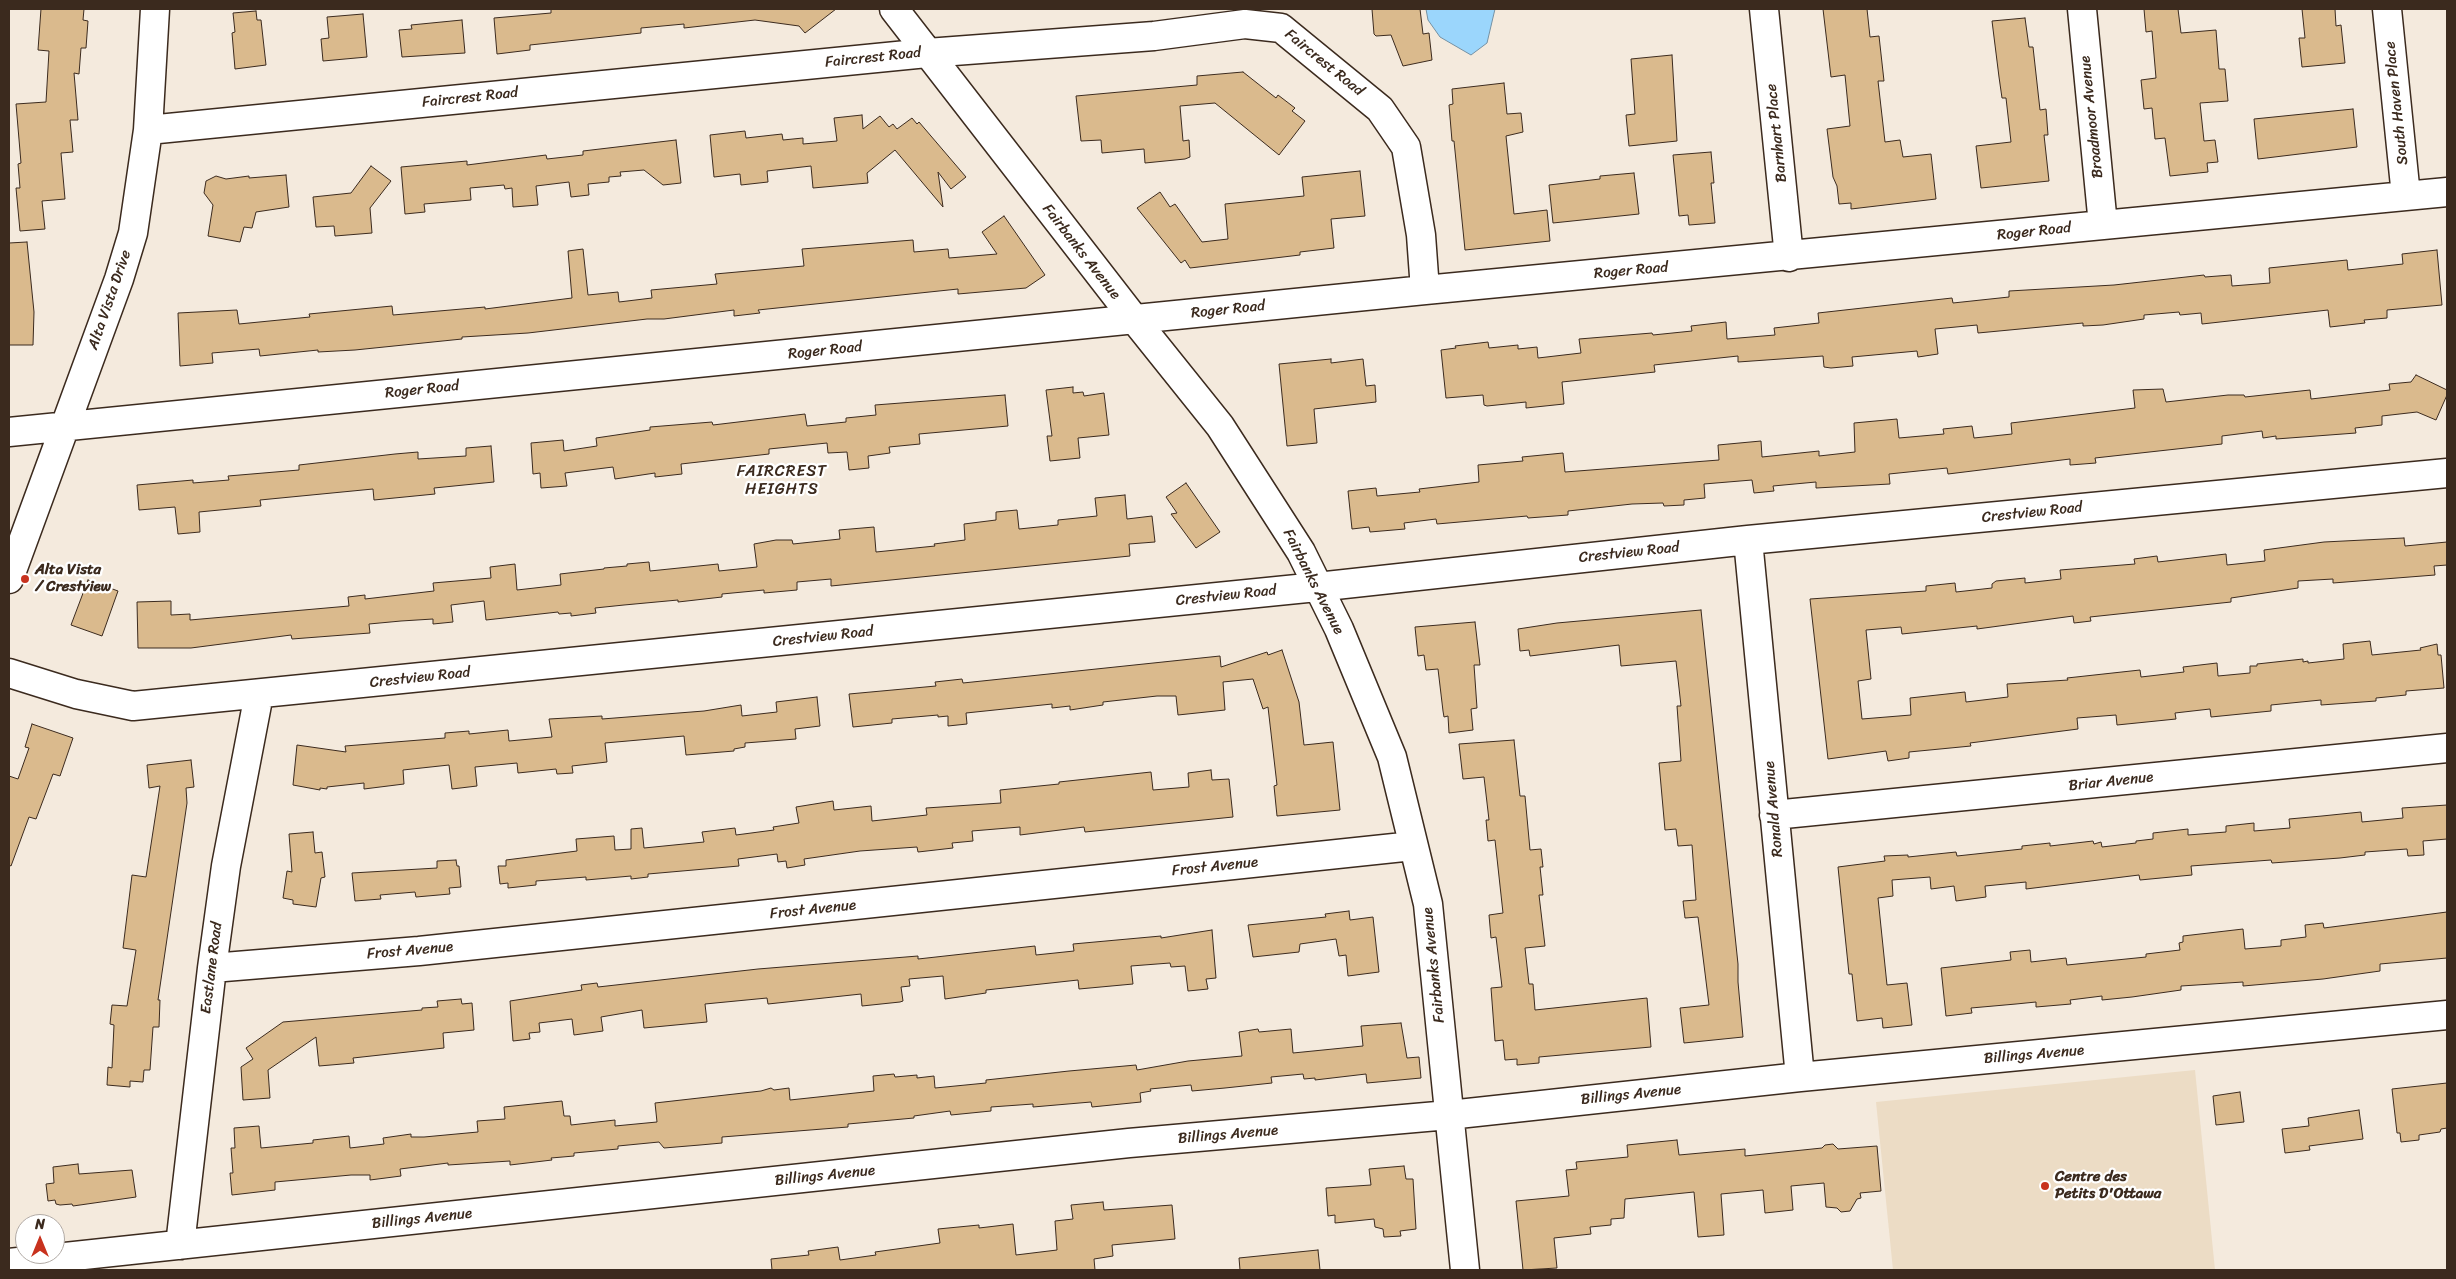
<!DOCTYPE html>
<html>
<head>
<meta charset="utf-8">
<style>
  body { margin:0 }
  #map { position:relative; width:2456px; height:1279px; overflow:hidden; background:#f4eadd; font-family:Sriracha,sans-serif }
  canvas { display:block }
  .frame { position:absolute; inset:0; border:10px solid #3b2a1e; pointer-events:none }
  .north { position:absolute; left:15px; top:1214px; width:50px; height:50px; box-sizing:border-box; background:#fff; border:1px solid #b1aaa5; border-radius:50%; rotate:0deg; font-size:14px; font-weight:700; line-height:20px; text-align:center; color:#3b2a1e }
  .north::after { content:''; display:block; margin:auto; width:18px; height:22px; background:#c8321e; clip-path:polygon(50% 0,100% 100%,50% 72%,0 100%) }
</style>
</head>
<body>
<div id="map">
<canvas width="2456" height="1279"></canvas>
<div class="frame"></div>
<div class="north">N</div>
</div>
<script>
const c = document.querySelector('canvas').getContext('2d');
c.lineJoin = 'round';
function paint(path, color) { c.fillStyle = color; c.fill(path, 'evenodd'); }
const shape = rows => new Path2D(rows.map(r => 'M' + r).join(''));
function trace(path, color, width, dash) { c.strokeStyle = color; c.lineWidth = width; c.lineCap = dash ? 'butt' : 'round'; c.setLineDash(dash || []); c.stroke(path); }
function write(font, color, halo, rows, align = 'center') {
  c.font = font + ' Sriracha,sans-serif'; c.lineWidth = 4.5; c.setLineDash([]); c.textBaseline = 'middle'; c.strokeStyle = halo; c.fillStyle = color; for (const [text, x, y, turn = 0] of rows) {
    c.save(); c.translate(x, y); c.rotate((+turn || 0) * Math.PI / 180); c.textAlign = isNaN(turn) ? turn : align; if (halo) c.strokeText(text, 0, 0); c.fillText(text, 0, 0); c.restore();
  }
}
const built = shape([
  [2195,1070,2215,1270,1893,1270,1876,1102]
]);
const water = shape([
  [1426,9,1495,9,1487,43,1471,55,1440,37,1428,20,1426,9]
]);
const building = shape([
  [41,9,84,9,83,20,88,21,86,48,81,48,79,74,74,73,78,120,70,120,73,152,61,153,65,199,42,201,45,229,20,231,16,188,20,188,18,164,21,163,16,104,46,102,49,51,38,50,41,9],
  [551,9,836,9,805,33,799,26,755,20,684,28,684,24,641,28,641,33,530,45,530,50,497,54,494,18,551,13,551,9],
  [1372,9,1420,9,1423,34,1429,33,1432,60,1403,66,1391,35,1376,36,1374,34,1372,9],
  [1823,9,1867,9,1870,37,1879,36,1884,81,1878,81,1885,142,1900,140,1903,157,1931,154,1936,199,1851,209,1851,203,1839,204,1837,186,1833,177,1827,129,1850,126,1845,75,1831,77,1823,9],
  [2144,9,2178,9,2181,33,2216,30,2219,69,2225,69,2228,101,2200,103,2204,141,2215,140,2218,162,2207,163,2208,172,2170,176,2165,138,2155,139,2152,108,2144,109,2141,80,2156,78,2152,31,2146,32,2144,9],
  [2302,9,2335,9,2336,26,2341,25,2345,63,2302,67,2299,38,2305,38,2302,9],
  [256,11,257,20,261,20,266,65,235,69,232,33,235,32,233,13,256,11],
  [363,14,367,57,323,61,321,39,329,38,327,17,363,14],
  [2025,18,2029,47,2033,47,2040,110,2046,109,2048,135,2044,135,2049,181,1981,188,1976,146,2011,142,2006,98,2002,98,1999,77,1992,21,2025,18],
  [462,20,465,53,402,57,399,30,412,29,411,25,462,20],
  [1672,55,1677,141,1629,146,1626,115,1635,114,1631,59,1672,55],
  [1243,72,1276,98,1278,95,1295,108,1292,111,1305,121,1279,155,1215,103,1180,106,1183,141,1189,140,1190,157,1185,159,1145,163,1144,149,1102,153,1101,140,1081,141,1076,96,1197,85,1197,76,1243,72],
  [1504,83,1507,114,1521,113,1523,132,1506,136,1514,214,1547,210,1550,241,1465,250,1454,141,1452,141,1449,105,1453,104,1452,89,1504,83],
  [2353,109,2357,147,2258,159,2254,119,2353,109],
  [862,115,863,129,880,116,889,127,893,124,897,129,912,118,917,124,919,122,966,177,951,189,938,172,943,207,895,150,867,173,868,183,813,188,811,166,767,171,768,182,741,185,740,174,714,177,710,135,745,131,746,138,782,134,783,140,803,138,803,144,837,141,834,118,862,115],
  [676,140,681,183,663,185,644,170,620,172,621,176,609,177,609,182,588,184,589,195,571,197,569,182,536,186,538,205,513,207,512,188,505,189,504,185,470,188,471,200,424,204,425,212,405,214,401,167,467,161,467,165,546,155,547,159,583,155,583,151,676,140],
  [1711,152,1714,183,1711,183,1715,223,1689,225,1688,215,1679,216,1673,155,1711,152],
  [371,166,391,181,370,208,372,233,335,236,334,226,316,227,313,197,351,193,371,166],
  [1360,171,1365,216,1331,219,1334,248,1300,252,1300,255,1190,268,1185,260,1181,263,1137,208,1160,192,1170,207,1175,204,1202,242,1228,239,1225,204,1304,196,1302,177,1360,171],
  [1634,173,1639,214,1553,223,1549,185,1600,179,1600,176,1634,173],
  [286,175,289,207,256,212,252,228,244,227,240,242,208,236,213,205,204,193,206,181,216,176,226,179,249,176,249,178,286,175],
  [1004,216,1045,275,1026,288,958,294,958,289,758,310,760,313,734,316,734,310,664,319,647,319,528,333,462,337,462,339,355,350,318,352,318,350,260,356,259,349,212,353,213,363,180,366,178,313,237,310,239,324,310,317,309,314,392,306,393,315,485,307,485,309,572,298,568,251,583,249,588,295,618,292,619,302,652,298,651,290,717,284,715,274,804,266,802,249,913,240,914,252,948,249,949,258,997,254,982,232,1004,216],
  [27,242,34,312,33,345,9,345,9,243,27,242],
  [2437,250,2442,305,2387,310,2387,318,2364,320,2365,323,2330,327,2328,310,2202,324,2201,313,2180,315,2179,312,2144,315,2144,319,2103,325,2083,326,2083,323,1978,333,1977,325,1935,329,1938,354,1918,357,1917,351,1852,357,1853,366,1831,368,1824,367,1823,356,1738,362,1738,356,1654,365,1655,372,1562,382,1564,404,1526,408,1526,402,1487,406,1484,405,1483,395,1446,398,1441,350,1456,348,1455,346,1488,342,1489,348,1518,345,1518,349,1537,347,1538,358,1581,353,1579,339,1652,333,1653,335,1692,331,1691,326,1726,322,1727,339,1775,335,1774,328,1819,323,1818,313,1952,298,1953,303,2009,297,2009,291,2114,285,2204,275,2205,277,2231,275,2232,286,2270,283,2269,268,2347,260,2348,270,2403,264,2402,254,2437,250],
  [1331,359,1331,363,1363,359,1366,386,1375,385,1376,402,1314,409,1317,443,1287,446,1279,364,1331,359],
  [2416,375,2447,390,2447,395,2436,420,2417,412,2382,416,2382,425,2355,428,2356,433,2276,439,2276,436,2263,438,2262,431,2222,436,2222,444,2095,458,2096,463,2070,465,2070,459,1948,474,1947,468,1889,474,1890,484,1816,488,1816,482,1773,486,1774,491,1754,493,1752,480,1704,484,1705,498,1684,500,1684,505,1664,506,1663,503,1632,504,1568,511,1568,515,1528,518,1527,516,1437,524,1436,519,1404,523,1405,529,1370,532,1369,527,1352,529,1348,491,1376,488,1377,496,1420,492,1419,489,1479,482,1478,465,1523,461,1522,457,1563,453,1565,472,1719,460,1718,445,1761,441,1762,457,1819,451,1819,456,1855,452,1854,423,1897,419,1899,438,1944,434,1943,429,1972,426,1974,438,2012,434,2011,423,2135,408,2133,390,2163,389,2166,402,2228,395,2244,395,2245,397,2310,390,2311,399,2390,390,2389,384,2411,382,2416,375],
  [1073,387,1073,393,1083,392,1084,396,1104,393,1109,435,1078,438,1080,458,1050,461,1047,436,1052,436,1046,390,1073,387],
  [1005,395,1008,426,919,434,920,444,889,447,890,453,868,456,869,468,849,470,847,452,828,453,827,443,769,449,769,454,681,464,682,474,655,477,655,473,615,479,613,467,565,473,567,486,541,488,540,473,533,474,531,443,563,440,564,451,597,446,596,438,650,430,650,427,712,422,713,425,805,414,807,426,846,422,846,418,876,415,875,405,1005,395],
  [491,446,494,482,434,488,435,494,374,500,373,489,260,500,261,506,199,512,200,532,178,534,175,507,139,510,137,485,193,480,193,483,229,480,228,476,299,470,299,465,395,454,418,452,418,459,466,456,466,448,491,446],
  [1186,483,1220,532,1196,548,1171,514,1177,513,1166,497,1186,483],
  [1125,495,1127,519,1152,516,1155,542,1129,544,1130,556,831,586,831,579,797,582,797,590,764,593,764,590,722,594,722,597,678,602,678,600,624,605,595,608,596,613,571,616,571,613,559,614,558,612,486,620,484,601,451,605,453,622,433,624,433,619,401,621,369,624,370,633,292,639,291,635,191,648,138,648,137,602,171,601,171,615,190,614,190,620,349,606,348,597,365,595,365,599,434,591,433,583,491,578,490,567,515,564,517,590,561,585,560,574,604,569,604,568,627,566,627,564,649,562,650,571,718,564,719,571,757,567,754,544,776,540,792,540,793,544,840,539,839,530,874,527,876,552,935,546,934,544,965,540,964,524,996,520,996,512,1017,510,1019,529,1058,525,1058,520,1097,516,1095,498,1125,495],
  [2404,538,2405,546,2447,542,2447,565,2434,566,2435,575,2333,583,2333,579,2298,581,2298,588,2231,598,2231,602,2090,617,2091,621,2074,623,2073,616,1977,629,1977,626,1902,634,1901,627,1866,630,1871,679,1858,681,1862,719,1911,715,1910,698,1965,692,1966,702,2008,697,2007,684,2068,680,2067,678,2140,670,2141,677,2184,672,2183,667,2217,663,2218,676,2250,673,2250,666,2257,666,2257,664,2303,659,2303,662,2308,661,2308,663,2344,659,2343,644,2370,641,2372,655,2421,650,2420,648,2437,644,2438,655,2441,655,2444,688,2406,691,2406,695,2376,698,2376,701,2321,705,2321,700,2271,705,2271,711,2211,717,2210,709,2175,713,2176,719,2117,725,2116,715,2077,718,2078,729,1970,743,1971,746,1909,752,1909,758,1888,761,1886,751,1828,759,1810,599,1926,591,1926,586,1955,583,1956,592,1992,588,1992,584,1996,581,2025,578,2025,583,2061,579,2060,570,2135,564,2134,559,2157,556,2158,562,2226,554,2227,565,2265,561,2264,550,2324,542,2404,538],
  [88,580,118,591,102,636,71,625,88,580],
  [1701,610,1738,964,1738,982,1743,1037,1684,1043,1680,1008,1709,1005,1698,917,1685,918,1683,901,1696,900,1692,845,1678,846,1676,829,1665,830,1659,763,1681,761,1677,706,1681,706,1676,661,1621,666,1619,645,1530,656,1529,650,1520,651,1518,629,1557,623,1701,610],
  [1475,622,1480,665,1474,665,1477,708,1471,709,1473,730,1449,733,1448,716,1444,717,1443,711,1438,669,1426,670,1424,655,1418,656,1415,627,1475,622],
  [1282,650,1299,702,1304,745,1333,742,1340,810,1277,816,1274,786,1277,785,1268,707,1263,709,1253,679,1223,682,1225,710,1178,715,1176,696,1157,696,1103,702,1103,705,1070,710,1070,706,1052,708,1052,704,966,713,967,724,948,726,948,716,938,717,938,715,892,719,892,723,853,727,849,694,936,686,935,682,962,679,963,683,1220,656,1221,667,1267,652,1268,655,1282,650],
  [817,697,820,726,795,729,796,739,745,743,745,747,734,749,734,751,686,755,684,736,605,743,607,762,572,766,573,773,557,774,556,769,518,773,517,763,475,767,477,786,452,789,449,765,403,770,404,784,364,789,364,783,327,787,327,789,320,788,320,790,293,785,297,745,346,752,345,746,445,738,445,733,469,731,469,734,508,730,509,741,552,737,549,719,602,716,602,719,704,711,741,705,742,716,777,712,776,702,817,697],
  [32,724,73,738,60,776,53,774,36,819,29,817,11,866,9,865,9,776,18,779,29,748,25,747,32,724],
  [1514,740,1520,796,1525,796,1530,850,1541,849,1543,867,1540,867,1543,895,1539,895,1545,946,1525,948,1529,984,1533,984,1535,1010,1647,998,1651,1047,1539,1057,1539,1063,1517,1065,1517,1059,1505,1060,1503,1040,1495,1041,1491,988,1502,987,1496,937,1491,938,1489,915,1503,913,1495,840,1488,841,1486,820,1489,820,1484,777,1463,779,1459,744,1514,740],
  [191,760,194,787,186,788,187,803,158,1000,160,1000,159,1027,153,1027,150,1070,144,1070,143,1082,130,1081,130,1087,107,1085,108,1067,112,1068,114,1025,110,1024,112,1005,127,1006,136,950,123,948,132,875,146,877,160,786,149,788,147,765,191,760],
  [1211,770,1212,780,1229,779,1233,817,1085,832,1084,827,1020,835,1020,827,972,831,973,841,952,843,953,848,918,852,917,847,860,851,804,859,805,865,787,868,786,861,778,862,777,854,738,859,739,866,648,874,648,877,631,879,631,876,586,880,586,877,536,881,536,885,508,888,508,883,500,884,498,866,506,866,506,860,577,851,576,839,614,836,615,850,631,849,631,829,642,828,644,848,704,842,702,832,735,828,736,835,774,830,773,827,799,823,796,807,833,801,834,810,871,806,872,821,927,815,926,808,1001,803,1000,790,1059,784,1059,782,1151,772,1153,790,1189,787,1188,773,1211,770],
  [2447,805,2447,839,2423,841,2424,855,2408,856,2407,849,2365,852,2365,855,2340,858,2272,863,2271,860,2191,866,2192,875,2140,880,2139,875,2026,889,2026,882,1985,886,1986,897,1956,901,1954,886,1931,889,1930,877,1892,880,1893,896,1878,898,1887,985,1907,983,1912,1025,1883,1028,1882,1018,1857,1021,1852,974,1849,974,1838,867,1885,861,1884,856,1908,855,1908,857,1956,852,1957,856,2022,849,2022,846,2050,843,2050,846,2093,841,2094,844,2101,842,2102,847,2136,843,2136,841,2153,839,2153,833,2188,829,2188,835,2226,832,2226,826,2254,823,2254,831,2290,828,2289,819,2322,816,2361,812,2362,822,2403,818,2402,808,2447,805],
  [313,832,315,853,322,852,325,877,321,878,316,907,293,904,293,900,283,898,287,871,292,872,289,834,313,832],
  [456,860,457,866,459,866,461,887,449,888,450,894,416,897,415,892,380,895,381,899,355,901,352,873,437,868,437,861,456,860],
  [1349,911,1350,920,1373,917,1379,972,1348,976,1346,955,1339,956,1336,939,1300,944,1299,952,1253,957,1248,925,1326,917,1325,914,1349,911],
  [2447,912,2447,958,2380,964,2380,971,2323,979,2243,986,2243,982,2181,986,2181,990,2132,997,2102,1000,2102,996,2070,1000,2071,1004,2036,1007,2036,1002,2016,1004,1971,1008,1972,1013,1946,1016,1941,968,2011,960,2010,952,2030,950,2031,962,2066,958,2067,965,2146,957,2146,954,2180,950,2179,943,2183,942,2183,936,2243,929,2245,949,2281,946,2281,940,2306,937,2305,925,2323,923,2324,928,2447,912],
  [1212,930,1216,978,1206,979,1208,989,1188,991,1185,966,1171,967,1170,963,1131,966,1133,984,1079,989,1078,980,986,990,986,993,945,999,943,976,909,979,910,986,901,987,903,1001,900,1002,862,1006,861,994,768,1004,767,998,705,1004,707,1022,644,1028,642,1010,601,1017,603,1031,574,1035,572,1019,539,1023,540,1032,529,1033,530,1039,513,1041,510,1001,582,990,581,985,597,983,598,987,758,969,918,956,918,959,1035,946,1036,955,1074,951,1073,944,1161,936,1161,938,1212,930],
  [461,999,462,1004,472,1003,474,1030,443,1033,444,1048,353,1058,354,1063,319,1066,316,1037,268,1070,270,1098,243,1100,241,1067,253,1059,246,1048,283,1022,422,1010,422,1008,438,1007,437,1001,461,999],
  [1401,1023,1407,1058,1419,1057,1421,1078,1367,1083,1366,1074,1315,1080,1315,1078,1304,1079,1303,1074,1271,1077,1272,1083,1225,1088,1192,1091,1191,1085,1150,1089,1151,1091,1140,1093,1141,1102,1092,1107,1091,1102,1033,1107,1033,1104,991,1107,991,1111,951,1115,950,1111,914,1116,914,1118,848,1124,848,1127,722,1137,722,1143,700,1145,664,1148,659,1142,618,1146,618,1149,574,1153,574,1156,551,1158,552,1160,510,1165,510,1161,448,1165,448,1163,400,1169,401,1176,370,1180,370,1175,351,1175,275,1182,275,1190,232,1195,230,1173,233,1173,231,1148,235,1148,234,1128,259,1126,261,1148,313,1143,313,1140,349,1136,350,1148,384,1144,383,1138,411,1134,411,1137,424,1137,478,1132,477,1121,505,1119,504,1107,562,1101,564,1116,570,1116,571,1125,615,1120,615,1126,657,1122,655,1103,761,1091,771,1088,774,1090,789,1088,790,1100,874,1091,873,1076,894,1074,895,1077,917,1075,917,1078,934,1076,935,1088,986,1083,986,1080,1069,1071,1136,1065,1137,1070,1188,1061,1242,1056,1239,1032,1258,1029,1259,1032,1291,1029,1293,1053,1363,1046,1361,1026,1401,1023],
  [2447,1083,2447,1128,2441,1129,2440,1132,2419,1135,2419,1140,2401,1142,2400,1133,2397,1133,2392,1089,2447,1083],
  [2240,1092,2244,1122,2216,1125,2213,1096,2240,1092],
  [2359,1110,2363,1139,2309,1146,2310,1150,2285,1153,2282,1129,2309,1126,2308,1118,2359,1110],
  [1677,1140,1679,1155,1745,1149,1745,1156,1822,1148,1825,1145,1833,1144,1838,1149,1877,1146,1881,1191,1860,1193,1861,1198,1857,1199,1850,1211,1841,1212,1837,1208,1826,1207,1824,1183,1791,1186,1793,1210,1765,1213,1763,1190,1721,1194,1724,1235,1698,1237,1694,1192,1625,1199,1624,1218,1611,1219,1611,1225,1590,1227,1591,1234,1554,1238,1557,1268,1523,1270,1516,1201,1569,1196,1566,1170,1577,1169,1576,1162,1628,1157,1627,1145,1677,1140],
  [78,1164,79,1174,132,1170,136,1197,73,1206,72,1204,60,1205,56,1204,55,1200,48,1201,46,1184,54,1183,53,1167,78,1164],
  [1404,1166,1406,1179,1413,1179,1416,1229,1400,1231,1401,1236,1384,1237,1383,1229,1375,1227,1374,1219,1335,1223,1335,1215,1328,1216,1326,1188,1371,1185,1369,1169,1404,1166],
  [1103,1202,1104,1210,1172,1205,1175,1239,1112,1245,1113,1256,1094,1259,1095,1270,772,1270,771,1259,809,1255,808,1251,838,1247,840,1260,876,1255,875,1252,940,1243,938,1229,979,1225,979,1228,1013,1224,1016,1255,1057,1250,1055,1221,1073,1219,1071,1205,1103,1202],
  [1318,1250,1320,1270,1240,1270,1239,1258,1318,1250]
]);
const minor = shape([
  [894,9,1135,320,1220,426,1301,552,1339,629,1392,757,1428,904,1465,1270],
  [1764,9,1789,257],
  [2082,9,2103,225],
  [2387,9,2406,196],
  [148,130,927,53,1154,36,1245,24,1281,28,1380,109,1406,147,1421,235,1425,290],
  [9,432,1425,290,2447,192],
  [1748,540,1800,1077],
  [9,579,119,279,133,233,148,130,155,9],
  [9,673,76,694,133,706,1317,587,1748,540,2447,473],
  [1774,815,2447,748],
  [212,968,419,951,1413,846],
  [180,1245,212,968,226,866,259,694],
  [9,1263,1129,1143,1449,1115,1800,1077,2447,1015]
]);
const markers = [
  [25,579,5,"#c8321e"],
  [2045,1186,5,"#c8321e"]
];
const streetNames = [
  ["Faircrest Road",873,58,-6],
  ["Faircrest Road",1324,63,39],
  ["Faircrest Road",470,98,-6],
  ["South Haven Place",2397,103,-96],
  ["Broadmoor Avenue",2092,117,-96],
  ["Barnhart Place",1777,133,-96],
  ["Roger Road",2034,232,-6],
  ["Fairbanks Avenue",1081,252,52],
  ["Roger Road",1631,271,-5],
  ["Alta Vista Drive",110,300,-71],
  ["Roger Road",1228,310,-6],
  ["Roger Road",825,351,-6],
  ["Roger Road",422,390,-6],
  ["Crestview Road",2032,513,-6],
  ["Crestview Road",1629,553,-6],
  ["Fairbanks Avenue",1313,582,63],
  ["Crestview Road",1226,596,-6],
  ["Crestview Road",823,637,-6],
  ["Crestview Road",420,678,-6],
  ["Briar Avenue",2111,782,-6],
  ["Ronald Avenue",1774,809,-95],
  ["Frost Avenue",1215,867,-6],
  ["Frost Avenue",813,910,-6],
  ["Frost Avenue",410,951,-5],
  ["Fairbanks Avenue",1434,965,-96],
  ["Eastlane Road",212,968,-83],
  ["Billings Avenue",2034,1055,-5],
  ["Billings Avenue",1631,1095,-6],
  ["Billings Avenue",1228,1135,-5],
  ["Billings Avenue",825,1176,-6],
  ["Billings Avenue",422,1219,-6]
];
const poiNames = [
  ["Alta Vista",35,570],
  ["/ Crestview",35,587],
  ["Centre des",2055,1177],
  ["Petits D'Ottawa",2055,1194]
];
const neighbourhoodNames = [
  ["FAIRCREST",782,472],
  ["HEIGHTS",782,490]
];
paint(built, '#ecdcc5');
paint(water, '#9bd6fc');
trace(water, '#7591a3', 1);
paint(building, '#daba8d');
trace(building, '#3b2a1e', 1);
trace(minor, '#3b2a1e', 31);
trace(minor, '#fff', 28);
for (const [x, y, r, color] of markers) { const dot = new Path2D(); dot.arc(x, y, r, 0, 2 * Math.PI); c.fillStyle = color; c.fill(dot); trace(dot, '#fff', 2); }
write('15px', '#3b2a1e', '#fff', streetNames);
write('bold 15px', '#3b2a1e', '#fff', poiNames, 'left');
c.letterSpacing = '1px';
write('16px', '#3b2a1e', '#fff', neighbourhoodNames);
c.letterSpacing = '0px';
</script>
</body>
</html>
